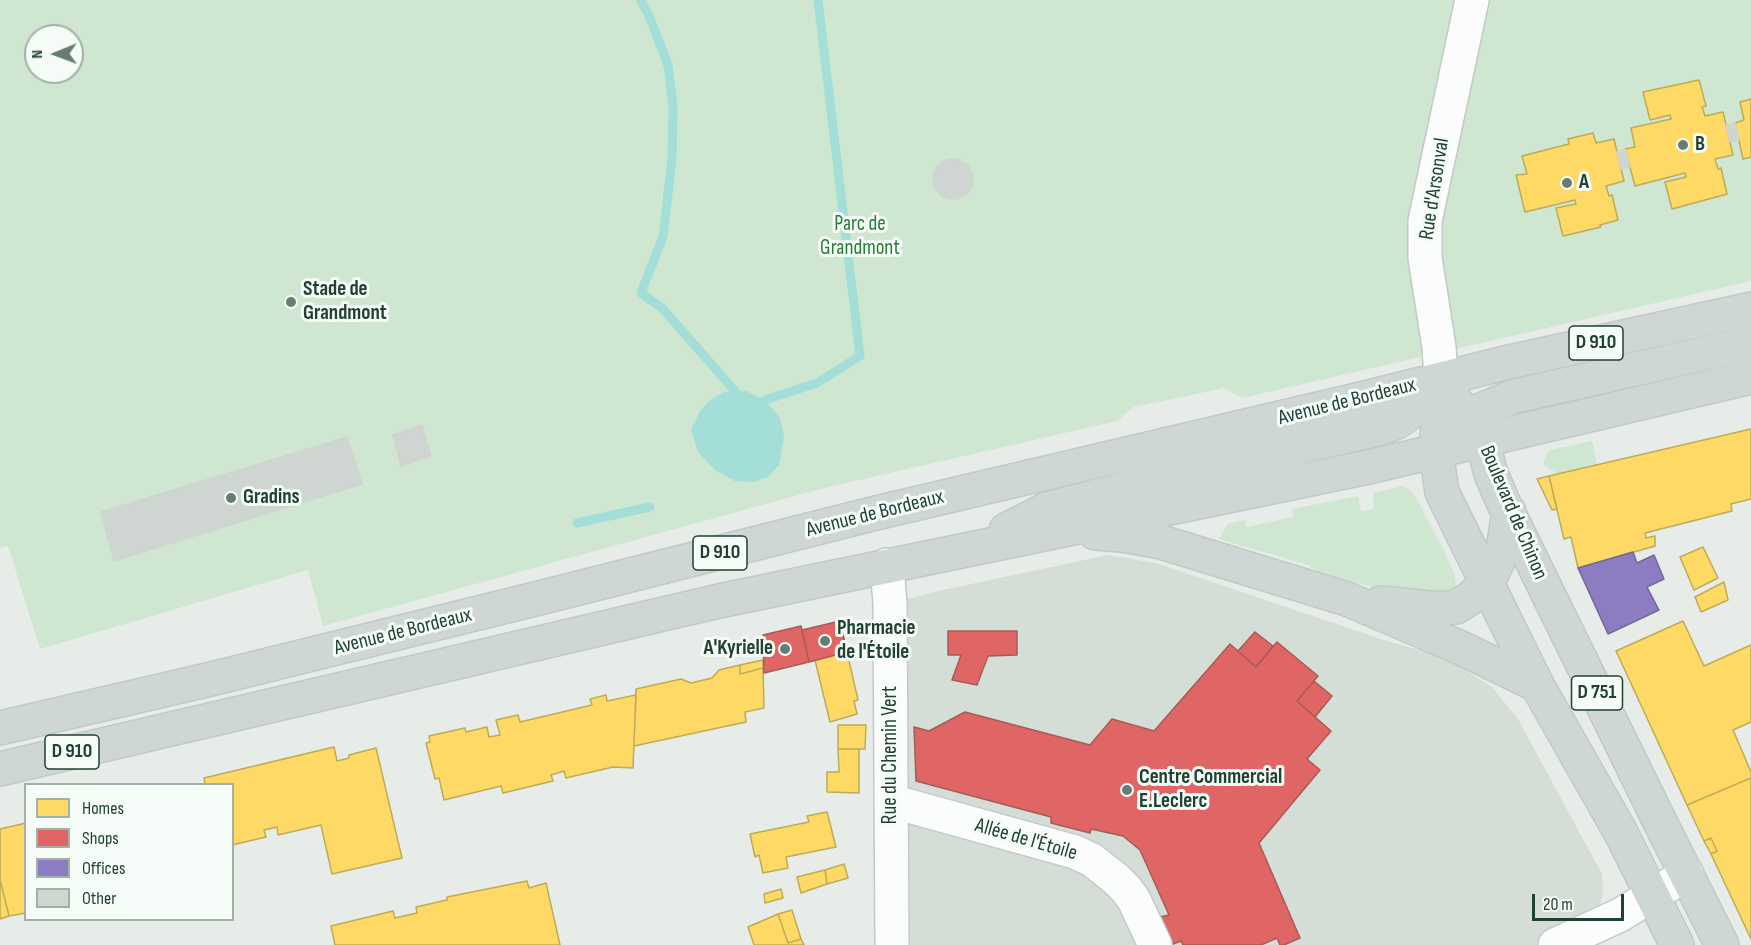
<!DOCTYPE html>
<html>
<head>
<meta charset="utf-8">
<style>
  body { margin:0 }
  #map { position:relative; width:1751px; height:945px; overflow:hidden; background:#e7ece8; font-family:"Sofia Sans Condensed",sans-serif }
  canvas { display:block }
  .legend { position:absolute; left:24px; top:783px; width:210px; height:138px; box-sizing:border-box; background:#f5fbf7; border:2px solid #a0b1a8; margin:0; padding:8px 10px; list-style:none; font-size:18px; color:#214232 }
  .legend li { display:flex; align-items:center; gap:12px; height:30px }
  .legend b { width:30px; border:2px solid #a0b1a8 }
  .north { position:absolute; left:24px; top:24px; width:60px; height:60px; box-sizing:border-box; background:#f5fbf7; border:2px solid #a0b1a8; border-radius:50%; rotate:269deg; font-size:16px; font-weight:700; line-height:24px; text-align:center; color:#214232 }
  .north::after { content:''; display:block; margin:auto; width:21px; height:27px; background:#667e72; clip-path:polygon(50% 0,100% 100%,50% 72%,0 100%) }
  .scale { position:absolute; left:1532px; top:894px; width:92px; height:27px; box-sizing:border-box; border:3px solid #214232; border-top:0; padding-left:8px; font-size:18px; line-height:21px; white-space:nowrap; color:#214232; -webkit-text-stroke:4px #f5fbf7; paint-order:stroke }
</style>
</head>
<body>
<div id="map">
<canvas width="1751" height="945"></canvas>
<ul class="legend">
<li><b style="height:16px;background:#ffd966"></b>Homes</li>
<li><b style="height:16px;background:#e06666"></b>Shops</li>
<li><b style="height:16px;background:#8e7cc3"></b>Offices</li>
<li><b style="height:16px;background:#cfd5d1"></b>Other</li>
</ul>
<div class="north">N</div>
<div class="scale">20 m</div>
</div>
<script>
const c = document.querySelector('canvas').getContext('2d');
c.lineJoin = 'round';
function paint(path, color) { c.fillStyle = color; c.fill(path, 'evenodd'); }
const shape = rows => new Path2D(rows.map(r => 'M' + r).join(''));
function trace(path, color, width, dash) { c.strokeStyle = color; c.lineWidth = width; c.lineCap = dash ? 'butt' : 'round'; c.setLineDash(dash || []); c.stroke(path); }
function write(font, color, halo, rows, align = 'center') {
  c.font = font + ' "Sofia Sans Condensed",sans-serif'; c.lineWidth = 6; c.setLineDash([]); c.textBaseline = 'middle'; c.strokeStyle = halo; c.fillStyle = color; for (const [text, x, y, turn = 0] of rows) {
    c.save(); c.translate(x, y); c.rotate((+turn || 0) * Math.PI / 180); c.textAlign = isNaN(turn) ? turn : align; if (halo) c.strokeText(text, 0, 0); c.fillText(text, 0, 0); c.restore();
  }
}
const built = shape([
  [1108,555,1156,563,1390,642,1438,655,1437,656,1459,667,1492,687,1518,719,1602,874,1603,890,1596,926,1555,945,892,945,890,604,938,591]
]);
const green = shape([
  [0,0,1751,0,1751,281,1242,398,1224,388,1134,407,1117,421,820,489,323,626,308,570,40,649,8,546,0,548],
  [36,36,72,36,72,72,36,72],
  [1592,441,1597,465,1558,474,1543,464,1549,450],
  [1403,486,1410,490,1417,499,1444,551,1454,573,1457,589,1452,593,1414,598,1320,573,1308,565,1219,539,1228,524,1245,520,1247,527,1293,517,1292,509,1358,496,1361,511,1374,509,1373,493]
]);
const water = shape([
  [746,391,765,400,780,418,784,436,779,465,768,477,754,482,735,481,716,471,698,452,691,430,700,411,710,400,724,392]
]);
const homes = shape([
  [1699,80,1706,106,1702,107,1705,116,1723,112,1726,125,1733,155,1715,159,1718,169,1721,168,1727,194,1672,209,1665,182,1686,177,1685,173,1635,186,1625,149,1635,147,1631,128,1671,119,1670,115,1650,120,1643,92,1699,80],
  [1751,99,1751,157,1743,159,1735,123,1744,120,1740,102,1751,99],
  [1593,133,1596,143,1614,139,1624,181,1606,186,1609,196,1612,195,1618,220,1600,225,1601,227,1563,236,1556,208,1576,204,1575,200,1525,212,1516,175,1527,174,1522,156,1569,144,1568,139,1593,133],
  [1751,429,1751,499,1731,504,1732,511,1645,533,1646,538,1655,536,1655,546,1578,568,1571,537,1564,539,1549,476,1751,429],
  [1549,476,1557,509,1552,510,1537,479,1549,476],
  [1703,547,1718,578,1694,590,1680,557,1703,547],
  [1724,582,1728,600,1701,612,1695,597,1724,582],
  [1683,621,1704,666,1751,645,1751,722,1733,730,1751,772,1751,778,1687,805,1616,651,1683,621],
  [847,652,858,700,854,701,857,714,830,722,815,660,847,652],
  [763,660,763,668,740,674,740,665,763,660],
  [740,665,740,674,763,668,764,708,745,712,746,722,634,746,636,689,681,679,691,683,712,678,719,670,740,665],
  [606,695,607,701,636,695,633,768,613,767,566,778,564,771,551,775,553,781,503,793,501,786,444,800,439,778,435,779,426,743,430,742,429,736,465,728,466,732,487,727,489,737,500,735,496,720,518,715,520,722,592,705,590,699,606,695],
  [838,725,866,725,865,749,838,749,838,725],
  [334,747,337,761,349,758,349,755,376,748,402,858,332,874,321,825,278,835,277,827,264,830,266,837,232,845,232,784,205,784,204,778,334,747],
  [838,749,859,749,859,793,827,792,827,772,839,772,838,749],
  [1751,778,1751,939,1711,854,1717,851,1711,838,1704,841,1687,805,1751,778],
  [827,812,836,847,786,857,788,868,763,873,759,855,755,857,750,834,809,822,807,816,827,812],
  [26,823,26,913,9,916,0,880,0,829,26,823],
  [1711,838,1717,851,1711,854,1704,841,1711,838],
  [844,864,848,878,827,884,825,870,844,864],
  [825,870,827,884,801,893,797,877,825,870],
  [0,880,9,916,0,919,0,880],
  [527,881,529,888,546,883,560,945,335,945,331,926,393,911,395,918,417,913,416,907,447,900,447,897,527,881],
  [781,889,783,898,765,903,764,894,781,889],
  [792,910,801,939,788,943,778,914,792,910],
  [778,914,788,943,801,939,804,945,754,945,748,927,778,914]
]);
const shops = shape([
  [840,621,847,652,809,662,802,630,840,621],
  [801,626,809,662,764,673,763,635,801,626],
  [948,631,1017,631,1017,655,988,656,977,685,952,680,961,655,948,655,948,631],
  [1255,632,1273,646,1256,667,1238,651,1255,632],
  [1277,642,1318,676,1297,701,1331,731,1307,759,1320,770,1259,843,1300,938,1284,945,1280,945,1277,938,1261,945,1183,945,1181,941,1173,944,1160,917,1169,915,1140,850,1123,836,1091,829,1090,833,1051,823,1051,817,916,781,914,727,929,731,965,712,1090,745,1112,719,1154,731,1230,644,1256,667,1277,642],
  [1314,681,1332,696,1315,717,1297,701,1314,681]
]);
const offices = shape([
  [1633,552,1637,563,1654,555,1664,579,1647,587,1659,610,1608,634,1578,568,1633,552]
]);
const stream = shape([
  [641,0,649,16,668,65,673,107,672,159,663,237,641,293,662,308,735,391],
  [765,400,817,383,860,356,818,0],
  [577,523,650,507]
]);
const building = shape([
  [1735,123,1739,140,1730,142,1726,125,1735,123],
  [1625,149,1630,167,1621,169,1617,152,1625,149],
  '933 179a20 20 0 1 1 40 0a20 20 0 1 1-40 0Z',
  [422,425,431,456,401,466,393,435,422,425],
  [347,437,362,484,114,561,101,512,347,437]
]);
const minor = shape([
  [1441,379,1439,347,1425,258,1425,221,1472,0],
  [887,565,890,604,892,945],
  [891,801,1075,852,1092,860,1116,879,1126,889,1134,900,1155,945],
  [1555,945,1620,915,1687,874]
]);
const major = shape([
  [1441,379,1482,440,1491,474,1504,504,1661,824,1722,945],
  [1441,379,1436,451,1442,492,1537,685,1621,833,1677,945],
  [1450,433,1467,418,1481,410,1515,396,1751,343],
  [1006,530,1047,509,1185,473,1378,429,1397,422,1422,404,1441,379],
  [1095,533,1122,535,1161,542,1347,599,1461,648,1537,685],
  [1381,603,1440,609,1456,607,1469,599,1488,583,1503,549,1509,512],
  [0,728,207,680,543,597,876,513,1369,397,1509,362,1751,309],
  [0,769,719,601,1373,466,1751,377]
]);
const markers = [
  [1683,145,6,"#667e72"],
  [1567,183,6,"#667e72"],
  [291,302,6,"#667e72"],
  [231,498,6,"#667e72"],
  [825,641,6,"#667e72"],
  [785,649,6,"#667e72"],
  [1127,790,6,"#667e72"]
];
const shields = [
  [1596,343,54],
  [720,553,54],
  [1597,693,51],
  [72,752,54]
];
const shieldNames = [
  ["D 910",1596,343],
  ["D 910",720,553],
  ["D 751",1597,693],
  ["D 910",72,752]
];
const poiNames = [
  ["B",1695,145],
  ["A",1579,183],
  ["Stade de",303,290],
  ["Grandmont",303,314],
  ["Gradins",243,498],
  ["Pharmacie",837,629],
  ["de l'Étoile",837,653],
  ["A'Kyrielle",773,649,"right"],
  ["Centre Commercial",1139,778],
  ["E.Leclerc",1139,802]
];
const streetNames = [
  ["Rue d'Arsonval",1435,189,-81],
  ["Avenue de Bordeaux",1347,402,-14],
  ["Boulevard de Chinon",1513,513,67],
  ["Avenue de Bordeaux",875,514,-14],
  ["Avenue de Bordeaux",403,632,-14],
  ["Rue du Chemin Vert",891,755,-90],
  ["Allée de l'Étoile",1026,840,16]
];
const parkNames = [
  ["Parc de",860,225],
  ["Grandmont",860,249]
];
paint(built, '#d4ded7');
paint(green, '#cfe6d0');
paint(water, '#a4ded9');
paint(homes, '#ffd966');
trace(homes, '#bcac56', 1.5);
paint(shops, '#e06666');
trace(shops, '#a75b56', 1.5);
paint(offices, '#8e7cc3');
trace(offices, '#6d6b98', 1.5);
trace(stream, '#a4ded9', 9);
paint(building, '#cfd5d1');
trace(building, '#cfd5d1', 1.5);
trace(minor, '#c4c9c5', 36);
trace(major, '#c1cbc6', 36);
trace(minor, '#fbfcfc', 33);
trace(major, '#ced7d3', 33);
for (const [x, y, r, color] of markers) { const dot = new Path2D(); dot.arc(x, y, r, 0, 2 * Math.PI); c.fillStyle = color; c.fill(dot); trace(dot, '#f5fbf7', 2); }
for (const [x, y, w] of shields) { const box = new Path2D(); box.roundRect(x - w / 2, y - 17, w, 34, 4.5); c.fillStyle = '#f5fbf7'; c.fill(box); trace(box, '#214232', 1.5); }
write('bold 20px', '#214232', null, shieldNames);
write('bold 21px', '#214232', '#f5fbf7', poiNames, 'left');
write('21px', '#214232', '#f5fbf7', streetNames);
write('21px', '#287d35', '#f5fbf7', parkNames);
</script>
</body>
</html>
